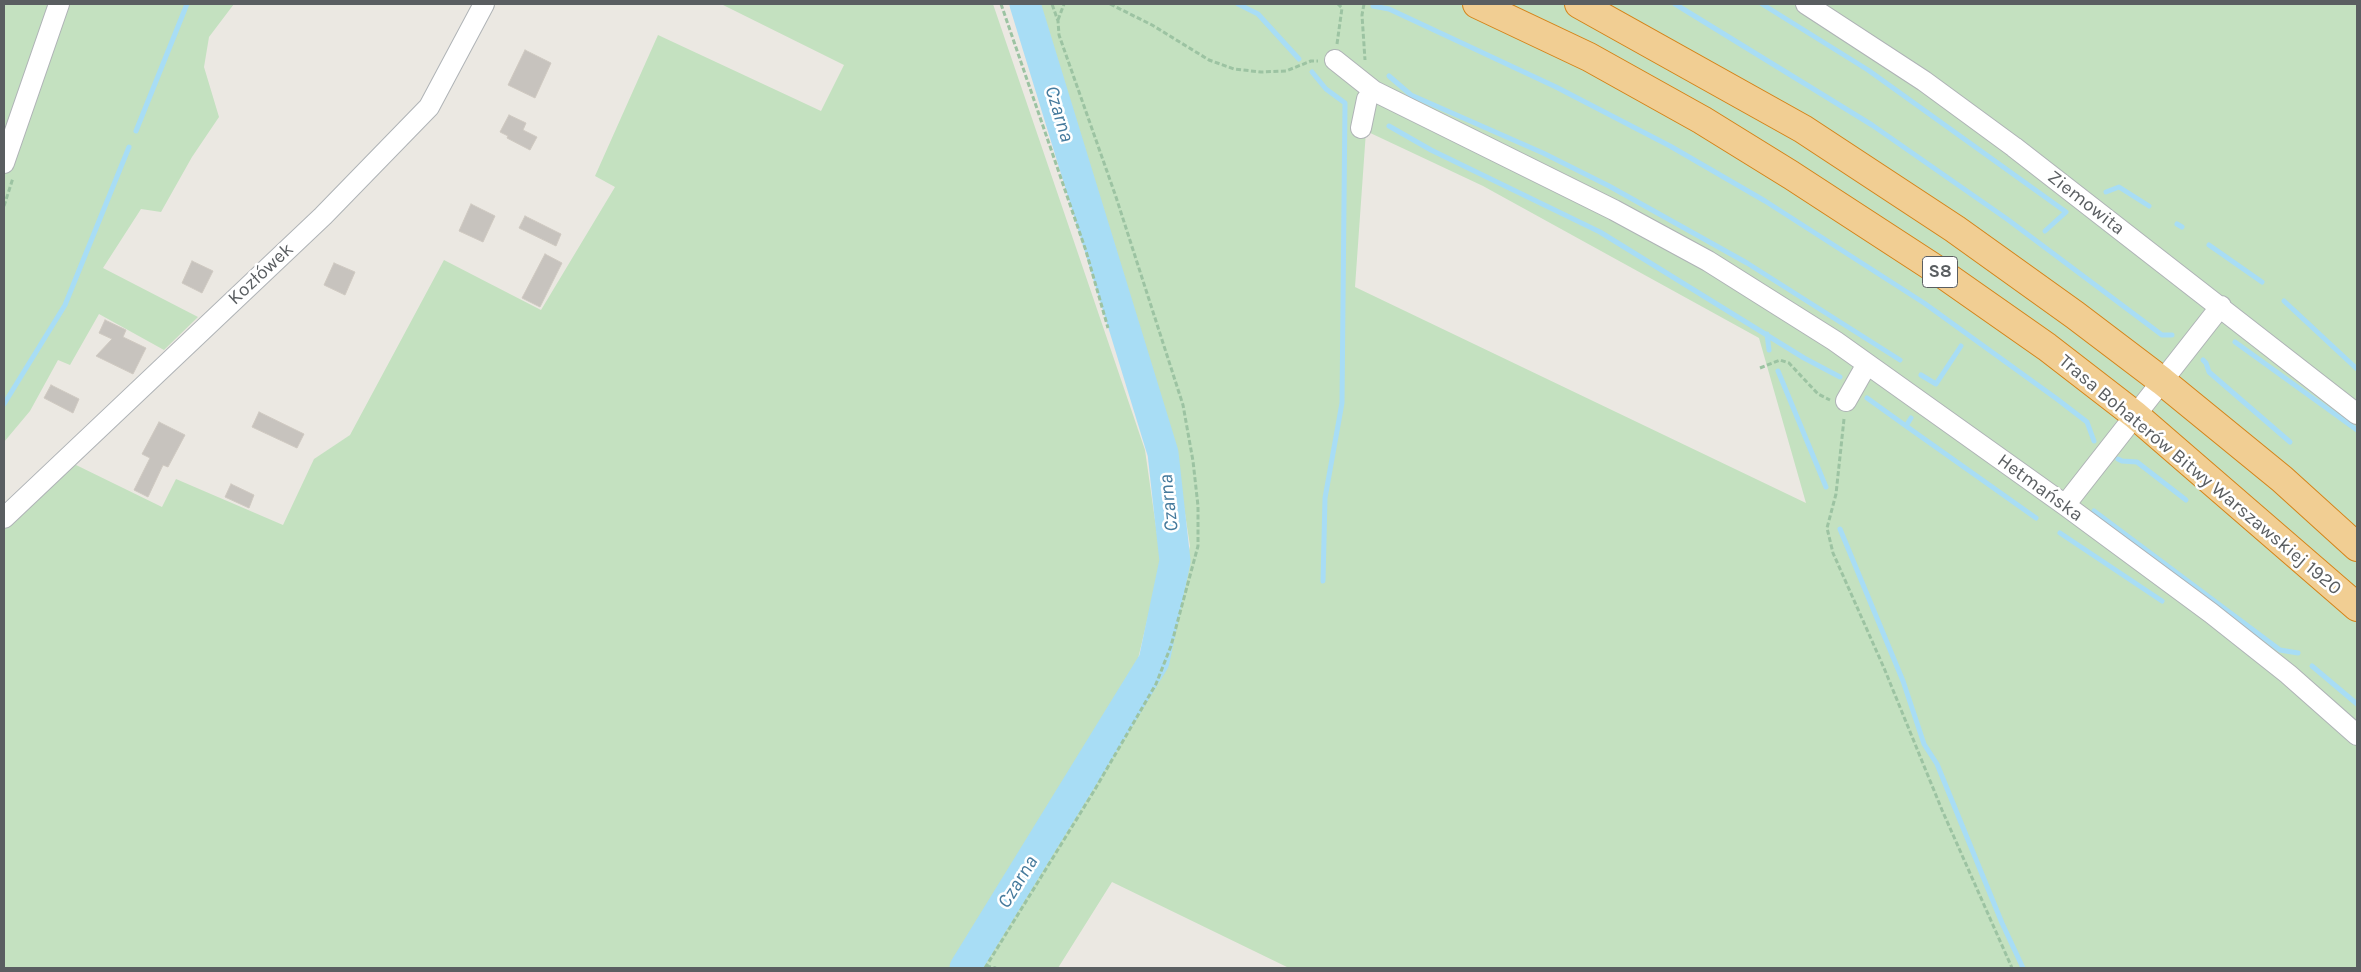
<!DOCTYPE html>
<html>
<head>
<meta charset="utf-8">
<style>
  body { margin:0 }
  #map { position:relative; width:2361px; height:972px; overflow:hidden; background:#ebe8e2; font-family:Karla,sans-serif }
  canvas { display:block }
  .frame { position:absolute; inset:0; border:5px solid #5a5e61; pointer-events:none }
</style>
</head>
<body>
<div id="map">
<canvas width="2361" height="972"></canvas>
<div class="frame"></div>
</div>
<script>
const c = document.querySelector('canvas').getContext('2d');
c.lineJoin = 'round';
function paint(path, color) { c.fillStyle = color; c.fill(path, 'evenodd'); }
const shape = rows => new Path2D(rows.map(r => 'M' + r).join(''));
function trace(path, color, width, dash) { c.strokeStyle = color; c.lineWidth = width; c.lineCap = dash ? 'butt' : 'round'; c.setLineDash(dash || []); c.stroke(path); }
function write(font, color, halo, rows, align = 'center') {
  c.font = font + ' Karla,sans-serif'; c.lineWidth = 5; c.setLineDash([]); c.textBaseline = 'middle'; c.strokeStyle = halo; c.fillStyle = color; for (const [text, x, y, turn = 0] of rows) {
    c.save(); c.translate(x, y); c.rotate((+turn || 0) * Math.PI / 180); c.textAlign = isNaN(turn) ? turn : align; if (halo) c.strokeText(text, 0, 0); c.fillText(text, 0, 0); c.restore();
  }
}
const green = shape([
  [4,4,234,4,209,37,204,67,219,117,192,157,161,212,141,209,103,268,198,317,164,350,99,314,70,365,58,360,30,411,4,442],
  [721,4,993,4,1145,450,1161,562,1138,659,951,968,4,968,4,530,74,464,162,507,176,479,283,525,314,459,350,435,444,260,541,310,615,187,595,176,658,35,821,111,844,65],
  [1037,4,2357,4,2357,968,1289,968,1112,882,1058,968,981,968,1163,659,1190,546,1177,462],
  [1366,131,1483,186,1759,338,1806,503,1355,287]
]);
const stream = shape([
  [1238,4,1258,14,1299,59],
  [1675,4,1872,125,2007,219,2162,335,2172,335],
  [1762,4,1868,70,2066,212,2045,231],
  [1373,6,1389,9,1556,87,1670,146,1765,201,1924,303,2057,399,2087,422,2094,441],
  [1312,72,1326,89,1345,103,1342,403,1325,498,1323,581],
  [1389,76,1411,95,1543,153,1609,186,1747,263,1900,360],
  [1389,126,1431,150,1600,232,1804,358,1840,377],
  [136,131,187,4],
  [2106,192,2119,187,2149,206],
  [2177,224,2182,227],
  [2209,245,2262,282],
  [2284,301,2357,369],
  [1767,334,1769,350],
  [2235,342,2357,430],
  [2203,360,2206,363,2209,372,2290,442],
  [1778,371,1826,487],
  [1921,375,1936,384,1961,346],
  [1867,398,1906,426,1911,418],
  [4,404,65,305,129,147],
  [1906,426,2036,518],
  [2118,459,2122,461,2137,462,2186,500],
  [2094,511,2280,650,2298,653],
  [1840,529,1903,681,1924,744,1937,764,2002,923,2023,968],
  [2060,533,2162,601],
  [2312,666,2357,704]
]);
const river = shape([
  [965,968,1154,661,1175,561,1163,453,1025,4]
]);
const building = shape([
  [525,50,551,63,535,98,508,85,525,50],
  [509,115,526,123,523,130,537,137,530,150,507,138,508,136,500,132,509,115],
  [471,204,495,216,483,242,459,231,471,204],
  [525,216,561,234,556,246,519,228,525,216],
  [545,254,562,263,540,307,522,298,545,254],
  [192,261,213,271,202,293,182,283,192,261],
  [334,263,355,272,345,295,324,285,334,263],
  [105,320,126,330,123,337,146,348,133,374,96,356,112,339,99,333,105,320],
  [51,385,79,399,73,413,44,398,51,385],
  [259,412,304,434,297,448,252,427,259,412],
  [159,422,185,435,168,467,163,465,148,497,134,490,150,458,142,454,159,422],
  [231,484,254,495,249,508,225,497,231,484]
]);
const path = shape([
  [1001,4,1086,251,1108,328],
  [1110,4,1152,25,1209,60,1234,69,1261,72,1286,71,1311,61,1318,61],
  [1364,4,1362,15,1365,60],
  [1058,20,1064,4],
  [1337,44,1342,8,1338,4],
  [4,206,13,178],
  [1760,368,1780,360,1789,363,1818,394,1830,400],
  [1844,419,1836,494,1827,528,1833,553,1884,668,1942,810,2012,968],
  [986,966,996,968],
  [985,968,1094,791,1156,684,1171,646,1198,546,1198,506,1193,461,1183,405,1116,197,1059,35,1058,21,1052,4]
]);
const minor = shape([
  [1806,4,1924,81,2014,147,2357,414],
  [1335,60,1374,91,1614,210,1708,261,1835,341,2065,505,2211,613,2288,674,2357,735],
  [1361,128,1367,99,1374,91],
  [4,163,59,4],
  [1846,401,1867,364],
  [2065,505,2221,306],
  [4,518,323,216,429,107,484,4]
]);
const highway = shape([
  [1477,4,1589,57,1702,120,1791,175,1940,272,2047,347,2135,415,2357,607],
  [1579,4,1803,129,1955,229,2075,315,2162,381,2282,479,2357,547]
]);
const shields = [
  [1940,272,35]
];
const shieldNames = [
  ["S8",1940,272]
];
const streetNames = [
  ["Ziemowita",2086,203,38],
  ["Kozłówek",261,274,-43],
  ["Trasa Bohaterów Bitwy Warszawskiej 1920",2200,475,40],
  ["Hetmańska",2040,488,36]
];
const waterNames = [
  ["Czarna",1059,114,73],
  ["Czarna",1169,503,-96],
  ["Czarna",1018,882,-58]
];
paint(green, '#c4e1c0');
trace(stream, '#a8ddf5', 5);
trace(river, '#a8ddf5', 31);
paint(building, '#c7c3be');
trace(building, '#cfc9c1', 1);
trace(minor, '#afb3b6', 22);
trace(highway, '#d58318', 30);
trace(path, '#9cc3a2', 3, [5, 2.5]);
trace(minor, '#fff', 20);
trace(highway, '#f1ce93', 28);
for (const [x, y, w] of shields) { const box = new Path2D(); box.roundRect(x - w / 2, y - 15.5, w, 31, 4); c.fillStyle = '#fff'; c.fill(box); trace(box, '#5a5e61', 1); }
write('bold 18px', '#5a5e61', null, shieldNames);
write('19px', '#5a5e61', '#fff', streetNames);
write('italic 20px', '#457a9c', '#fff', waterNames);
</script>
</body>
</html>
